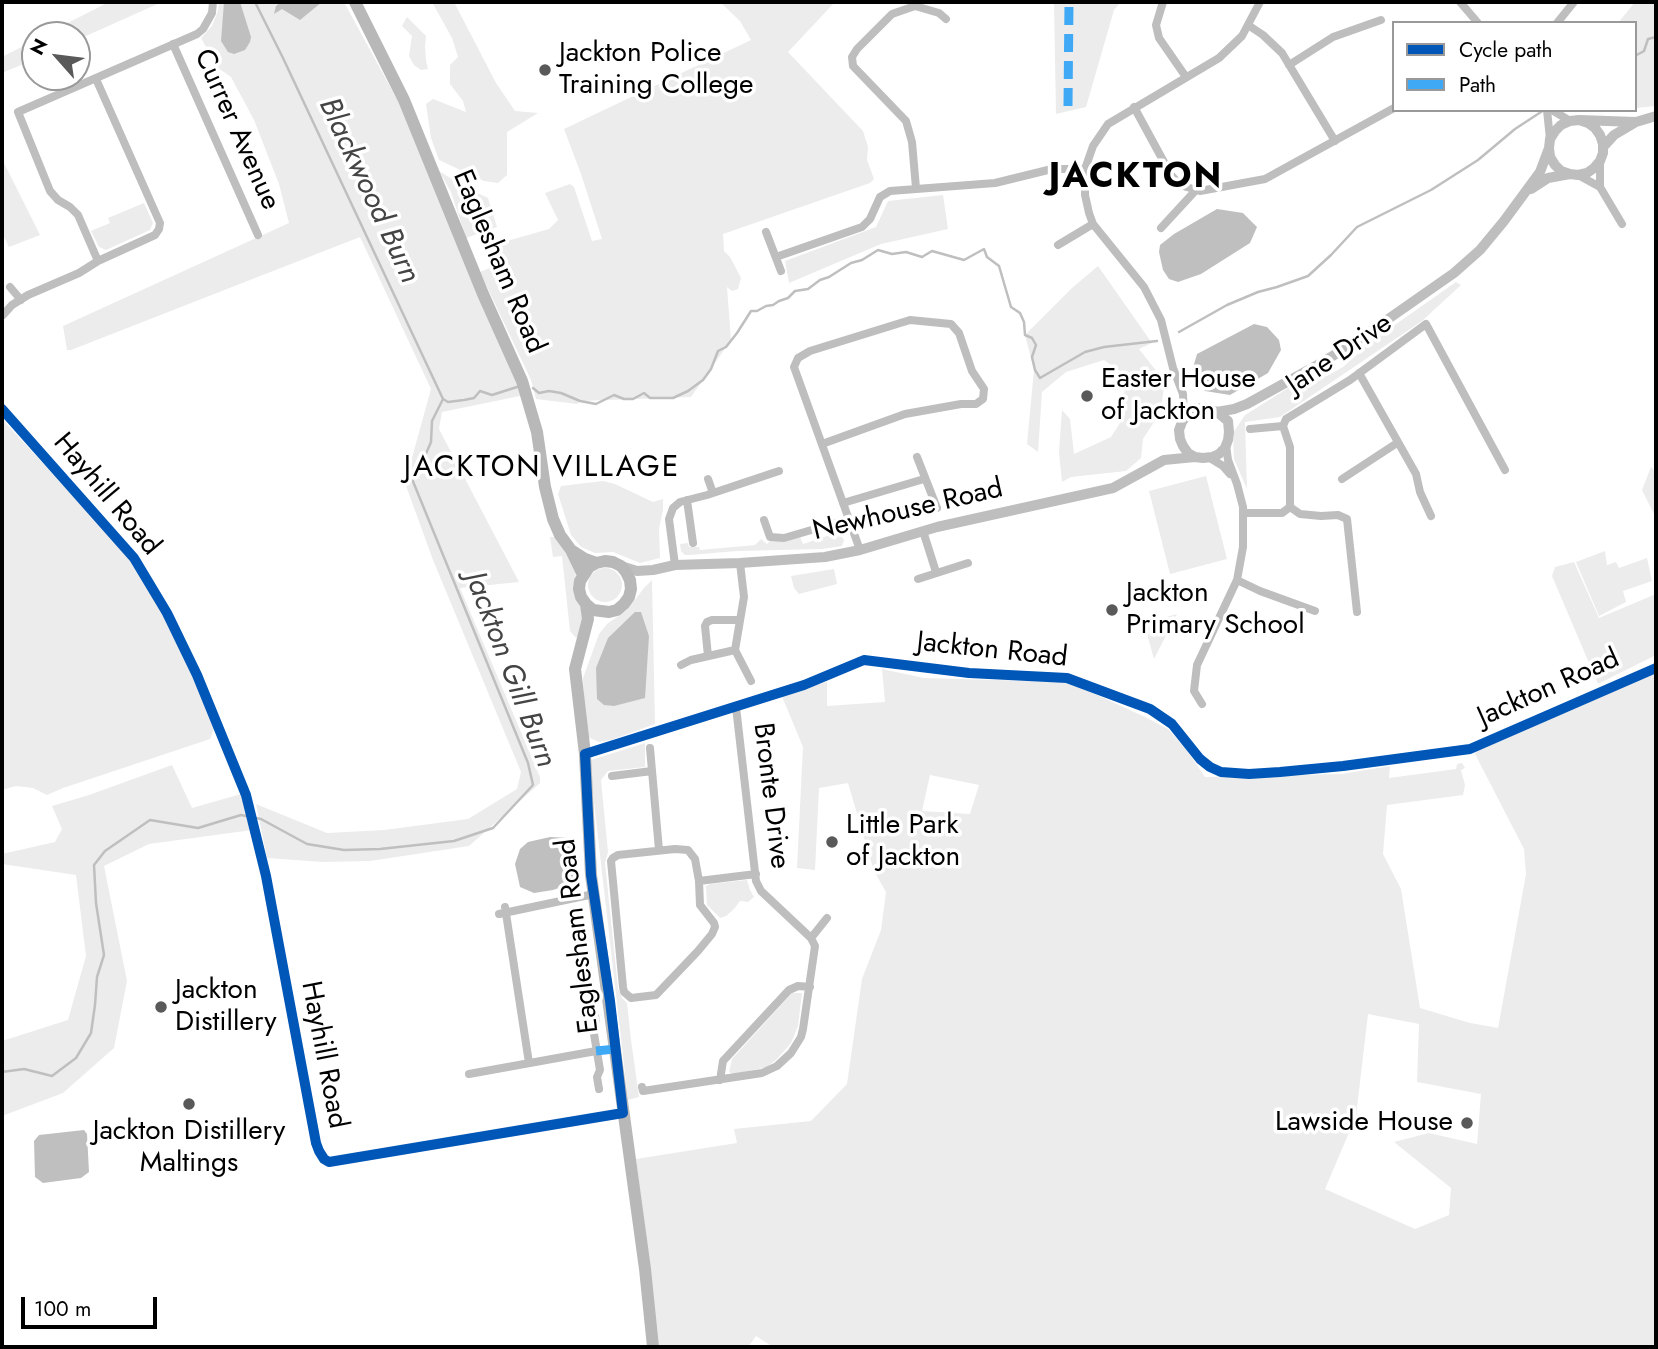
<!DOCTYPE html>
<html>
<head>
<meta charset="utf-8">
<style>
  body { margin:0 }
  #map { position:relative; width:1658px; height:1349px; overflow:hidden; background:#fff; font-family:Jost,sans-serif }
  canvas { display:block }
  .frame { position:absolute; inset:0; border:4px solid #000; pointer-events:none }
  .legend { position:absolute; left:1392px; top:21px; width:245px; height:91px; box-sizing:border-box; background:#fff; border:2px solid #999; margin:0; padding:9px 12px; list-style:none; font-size:21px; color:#000 }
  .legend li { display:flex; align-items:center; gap:14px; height:35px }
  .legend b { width:35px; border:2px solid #999 }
  .north { position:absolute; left:21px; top:21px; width:70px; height:70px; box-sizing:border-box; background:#fff; border:2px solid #999; border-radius:50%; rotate:298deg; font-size:19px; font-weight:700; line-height:28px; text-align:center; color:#000 }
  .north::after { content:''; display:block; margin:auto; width:24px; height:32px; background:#595959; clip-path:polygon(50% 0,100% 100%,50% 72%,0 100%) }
  .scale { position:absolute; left:21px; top:1297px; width:136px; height:32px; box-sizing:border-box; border:4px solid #000; border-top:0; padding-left:9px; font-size:21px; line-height:24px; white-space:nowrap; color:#000; -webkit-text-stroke:5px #fff; paint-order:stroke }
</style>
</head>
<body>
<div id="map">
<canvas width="1658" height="1349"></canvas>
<div class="frame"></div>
<ul class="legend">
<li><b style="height:9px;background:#0057b8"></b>Cycle path</li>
<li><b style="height:9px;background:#3fa9f5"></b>Path</li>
</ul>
<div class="north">N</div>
<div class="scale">100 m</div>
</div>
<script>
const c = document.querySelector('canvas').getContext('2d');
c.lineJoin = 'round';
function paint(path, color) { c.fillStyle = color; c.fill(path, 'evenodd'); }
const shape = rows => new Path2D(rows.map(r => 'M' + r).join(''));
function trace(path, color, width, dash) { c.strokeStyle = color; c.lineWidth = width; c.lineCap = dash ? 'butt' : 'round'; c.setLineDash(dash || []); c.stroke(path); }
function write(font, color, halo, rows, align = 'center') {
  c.font = font + ' Jost,sans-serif'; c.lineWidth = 7; c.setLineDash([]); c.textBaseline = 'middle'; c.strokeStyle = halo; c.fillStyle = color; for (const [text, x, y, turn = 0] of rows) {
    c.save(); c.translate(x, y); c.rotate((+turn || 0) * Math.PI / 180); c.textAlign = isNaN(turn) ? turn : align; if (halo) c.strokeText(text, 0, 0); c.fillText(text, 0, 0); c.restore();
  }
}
const green = shape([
  [109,2,162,2,77,40,77,35,44,35],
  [219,2,344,2,400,105,518,386,520,396,442,412,439,429,519,582,460,588,540,777,540,783,469,846,370,861,323,862,267,858,256,804,327,833,384,830,468,819,517,789,521,772,433,560,405,483,431,389,360,237,71,350,67,350,63,326,289,223,279,184,254,120,231,77,218,68,201,38,212,26,218,11],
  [432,2,454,2,496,83,515,111,538,113,507,132,507,175,498,183,484,181,439,160,431,138,426,104,433,99,466,112,463,101,450,84,450,65,458,57,452,38],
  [720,2,835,2,788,52,863,131,868,147,867,160,874,179,870,183,723,234,724,251,730,257,741,278,738,289,732,291,727,287,731,340,691,397,581,401,577,404,536,399,531,380,480,272,497,265,500,243,549,229,558,220,545,193,570,184,574,187,592,241,602,239,581,174,564,129,751,40,740,21],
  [1054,2,1121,2,1114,10,1086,107,1056,114],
  [1635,2,1656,2,1656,106,1635,108,1635,23,1618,23],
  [407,17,426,36,425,47,426,60,428,69,421,70,414,65,409,56,412,36,402,26],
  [35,40,35,59,2,73,2,57],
  [2,159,40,235,9,247,2,233],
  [439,171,463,186,488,198,497,227,466,238,451,192],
  [943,195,948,229,881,244,789,283,785,261,876,227,888,201],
  [144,203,153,223,150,230,106,250,99,247,91,231,110,223,108,218],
  [1098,266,1152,343,1139,349,1165,382,1160,413,1143,439,1141,458,1126,471,1071,477,1062,482,1059,452,1062,410,1070,419,1074,454,1111,437,1125,415,1124,374,1104,360,1066,372,1042,392,1038,452,1027,444,1034,370,1025,335,1072,288],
  [1456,282,1461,285,1422,321,1280,417,1245,422,1247,489,1234,459,1233,433,1245,415,1301,380,1327,376,1343,367,1372,341],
  [2,419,124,551,165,616,190,667,214,729,210,739,63,788,47,795,33,788,16,786,2,790],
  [1651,467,1656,472,1656,518,1642,490],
  [1206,476,1227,559,1170,574,1149,491],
  [603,481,615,484,653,502,663,499,663,510,659,529,660,558,640,563,613,552,595,553,581,547,571,535,558,494,561,486],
  [839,532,844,540,842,546,822,549,737,551,690,555,685,555,681,551,680,544,688,543,689,547,699,547,700,550,755,545,761,539,767,544,771,540,800,537,803,544],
  [550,537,555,537,572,561,576,571,575,586,581,605,583,617,578,636,576,638,570,631,562,556,553,557],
  [1605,551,1607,565,1616,562,1619,568,1647,558,1652,581,1623,591,1626,602,1599,616,1576,562],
  [1574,562,1599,618,1656,594,1656,655,1598,684,1552,576,1555,567],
  '588 585a17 17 0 1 1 34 0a17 17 0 1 1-34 0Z',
  [834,569,837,584,799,594,794,588,791,576],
  [652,580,655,724,611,740,599,742,590,738,585,734,583,678,599,634,607,624,627,610,644,588],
  [1177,614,1154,659,1144,623],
  [882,669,924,678,1069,682,1145,717,1168,729,1186,749,1205,777,1342,774,1390,766,1389,778,1456,769,1457,764,1462,763,1465,768,1461,770,1465,785,1463,795,1387,805,1383,854,1401,889,1420,1008,1470,1023,1498,1028,1526,874,1524,849,1475,754,1477,749,1656,671,1656,1347,773,1347,756,1336,748,1347,657,1347,636,1159,737,1143,734,1129,811,1121,847,1084,862,979,881,930,886,892,874,871,848,783,819,788,815,870,797,868,803,747,781,694,827,682,827,706,885,702],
  [930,775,979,785,970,814,922,811],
  [1368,1014,1419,1024,1417,1082,1481,1094,1477,1144,1429,1133,1394,1142,1451,1188,1449,1215,1415,1229,1325,1189,1356,1116],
  [645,743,645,767,608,771,601,780,608,852,605,863,618,988,622,998,627,1003,631,1040,639,1097,628,1100,590,767,591,760],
  [172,765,192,808,241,794,252,830,149,844,104,866,127,981,114,1048,63,1093,2,1116,2,1041,68,1020,86,956,76,875,2,864,2,854,55,842,62,829,52,806,89,795],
  [747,880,750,890,754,897,748,902,740,901,734,909,726,916,720,918,707,905,706,886,710,884],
  [792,993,802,993,798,1026,791,1043,777,1059,767,1067,734,1074,729,1072,732,1059]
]);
const water = shape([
  [224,2,240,2,251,37,250,42,245,50,234,54,228,52,221,41],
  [281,2,322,2,300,20,282,9,274,14,276,6],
  [1217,209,1243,213,1257,227,1250,243,1201,274,1178,282,1169,279,1163,270,1159,252,1160,245,1174,234],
  [1254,324,1267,327,1279,340,1281,350,1268,373,1230,395,1205,391,1192,371,1197,354],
  [635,612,641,612,649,636,645,698,614,706,604,705,597,699,596,668,608,638],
  [550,837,572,838,577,859,577,872,571,884,553,890,534,893,520,887,515,864,520,849,528,842],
  [84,1130,87,1134,89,1172,81,1178,43,1183,35,1177,34,1141,39,1135]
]);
const stream = shape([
  [255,2,283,58,443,399],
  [1635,56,1644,51,1648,39,1656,37],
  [1179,332,1227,305,1258,292,1277,287,1308,276,1331,255,1357,227,1431,190,1478,160,1515,129,1544,110],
  [533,388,539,393,549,391,561,393,580,401,596,404,614,395,624,399,633,399,644,393,650,398,673,398,688,391,703,380,711,369,718,351,726,347,737,333,751,311,757,311,766,306,773,305,779,301,788,298,795,291,808,289,820,280,829,277,851,263,862,260,878,250,892,254,906,252,922,257,932,251,964,260,984,249,987,257,999,266,1011,307,1020,313,1024,322,1025,335,1032,338,1036,345,1032,357,1035,370,1040,378,1085,352,1104,347,1157,341],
  [443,399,448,402,464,400,474,398,480,391,492,395,517,387],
  [2,1072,24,1069,52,1076,76,1058,91,1033,95,1005,97,977,104,955,96,903,94,865,105,851,150,820,198,828,241,815,261,819,307,844,344,850,380,849,454,841,493,828,533,785,528,763,412,479,425,456,431,442,432,421,443,399]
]);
const minor = shape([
  [1163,2,1156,25,1159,38,1186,77],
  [1460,2,1478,23],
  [1557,23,1574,2],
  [1248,25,1263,35,1282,53,1335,141],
  [173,44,258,235],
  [1289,65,1333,37,1381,20],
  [1134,107,1171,175,1180,185,1200,191,1265,179,1394,108],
  [1547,110,1550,139],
  [1552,110,1570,121],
  [1600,161,1600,187,1622,224],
  [1578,175,1600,187],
  [916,188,912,142,906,121,853,66,852,57,857,49,892,14,915,6,939,13,946,19],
  [1161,228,1196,190],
  [766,232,781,271],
  [1058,245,1093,224],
  [776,257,862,227,870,219,880,197,890,191,995,183,1052,169,1085,169],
  [98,261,78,215,70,207,58,200,50,191,18,112,197,34,203,29,212,13,213,2],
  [10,287,21,300],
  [3,315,12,305,28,295,79,273,98,261,155,235,159,229,160,223,96,79],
  [1359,373,1416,474,1420,492,1431,516],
  [2,409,134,558,167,613,197,675,246,795,266,876,316,1143,319,1151,324,1159,329,1162,623,1113],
  [1184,419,1183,394,1173,368,1161,320,1144,287,1093,224,1089,213,1085,195,1085,169,1093,146,1108,124,1219,58,1242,36,1260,2],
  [1250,429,1283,426],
  [822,444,905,414,961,404,976,404,983,399,984,389,972,371,959,333,951,324,910,320,810,351,798,358,794,367,860,550],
  [917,457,937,508],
  [1210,458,1223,466,1230,474],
  [708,479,713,493],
  [1342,479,1397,443],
  [687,500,693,543],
  [843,503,924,479],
  [1290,507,1300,514,1321,516,1338,515,1347,519,1357,612],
  [1243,513,1282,513,1290,507,1290,447,1283,426,1286,419,1350,380,1426,324,1505,470],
  [764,520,770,537,784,538,849,519],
  [923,531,936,572],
  [740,563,744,597,735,650,751,681],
  [675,565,669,519,673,508,680,502,707,495,779,471],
  [918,579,968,563],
  [1237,580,1260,591,1315,611],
  [708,656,705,626,707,622,712,620,740,620],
  [681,665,691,660,735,650],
  [1202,704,1194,691,1197,665,1237,580,1243,547,1243,507,1237,484,1228,460,1226,445],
  [650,748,659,850],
  [585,754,804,685,864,660,969,673,1067,678,1150,709,1172,724,1200,759,1210,767,1221,772,1249,774,1280,772,1343,766,1470,749,1656,668],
  [612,776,652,771],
  [675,849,688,850,695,859,699,881,700,905,714,923,715,927,712,934,698,951,656,995,631,998,624,992,623,987,611,861,613,858,618,855,675,849],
  [699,881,756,874],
  [505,907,529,1063],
  [499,914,594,894],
  [811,938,827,918],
  [586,960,596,1022,594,1034,600,1070,597,1077,599,1089],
  [469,1074,596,1051],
  [720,1080,723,1061,789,990,798,986,810,987],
  [642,1087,643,1091,762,1073,777,1066,791,1053,801,1037,803,1029,815,946,811,938,761,891,756,881,736,707]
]);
const tertiary = shape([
  [1579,120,1588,123,1595,128,1600,135,1603,144,1603,153,1600,161,1594,168,1587,173,1578,175,1570,174,1561,171,1555,165,1550,157,1549,148,1550,139,1555,131,1561,125,1570,121,1579,120,1636,122],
  [1603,147,1614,135,1636,122,1656,116],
  [1531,189,1548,178,1570,174],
  [1201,408,1209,409,1217,412,1223,417,1228,421,1229,432,1228,440,1225,448,1219,454,1212,457,1203,458,1195,457,1188,453,1183,446,1180,439,1179,430,1182,422,1186,416,1193,411,1201,408],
  [1217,412,1234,409,1247,404,1314,367,1351,345,1454,273,1480,250,1504,221,1540,172,1549,148],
  [621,566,637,571,653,570,675,565,740,563,825,557,860,550,937,527,1113,488,1164,460,1195,457]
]);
const secondary = shape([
  [355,2,404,100,483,294,522,381,537,432,545,487,553,519,560,535,571,550,583,575],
  [571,550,585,559,596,563,605,561,613,562,621,566,626,572,630,580,631,589,629,597,624,604,617,610,609,612,593,610,586,604,581,597,579,589,580,581,589,567,596,563],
  [586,604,588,619,575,669,585,754,591,875,645,1269,653,1347]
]);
const quiet = shape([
  [1068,106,1069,2],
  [596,1051,615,1049]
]);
const cycleway = shape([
  [2,409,134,558,167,613,197,675,246,795,266,876,316,1143,319,1151,324,1159,329,1162,623,1113,610,1001,591,875,585,754,804,685,864,660,969,673,1067,678,1150,709,1172,724,1200,759,1210,767,1221,772,1249,774,1280,772,1343,766,1470,749,1656,668]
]);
const markers = [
  [545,70,7,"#595959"],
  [1087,396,7,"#595959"],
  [1112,610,7,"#595959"],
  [832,842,7,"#595959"],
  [161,1007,7,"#595959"],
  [189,1104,7,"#595959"],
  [1467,1123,7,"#595959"]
];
const poiNames = [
  ["Jackton Police",559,54],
  ["Training College",559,86],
  ["Easter House",1101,380],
  ["of Jackton",1101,412],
  ["Jackton",1126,594],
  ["Primary School",1126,626],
  ["Little Park",846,826],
  ["of Jackton",846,858],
  ["Jackton",175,991],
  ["Distillery",175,1023],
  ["Lawside House",1453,1123,"right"],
  ["Jackton Distillery",189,1132,"center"],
  ["Maltings",189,1164,"center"]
];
const streetNames = [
  ["Currer Avenue",236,130,66],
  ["Eaglesham Road",498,262,67],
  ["Jane Drive",1340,355,-34],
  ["Hayhill Road",106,495,50],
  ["Newhouse Road",908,511,-13],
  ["Jackton Road",992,651,6],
  ["Jackton Road",1549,689,-24],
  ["Bronte Drive",770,796,83],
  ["Eaglesham Road",579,936,-97],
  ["Hayhill Road",323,1055,79]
];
const waterNames = [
  ["Blackwood Burn",368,191,65],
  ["Jackton Gill Burn",509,670,69]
];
const neighbourhoodNames = [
  ["JACKTON VILLAGE",542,469]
];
const districtNames = [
  ["JACKTON",1136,179]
];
paint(green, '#ececec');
paint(water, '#bfbfbf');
trace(stream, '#bfbfbf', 2.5);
trace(minor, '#bebebe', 8);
trace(tertiary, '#bebebe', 10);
trace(secondary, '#b8b8b8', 12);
trace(quiet, '#3fa9f5', 9, [18, 9]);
trace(cycleway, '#0057b8', 10);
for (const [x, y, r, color] of markers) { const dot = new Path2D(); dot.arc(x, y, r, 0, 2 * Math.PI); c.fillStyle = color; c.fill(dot); trace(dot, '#fff', 2.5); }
write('28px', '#000', '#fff', poiNames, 'left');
write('28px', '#000', '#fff', streetNames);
write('italic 30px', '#444', '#fff', waterNames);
c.letterSpacing = '2px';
write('30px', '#000', '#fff', neighbourhoodNames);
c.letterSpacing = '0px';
c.letterSpacing = '2px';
write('bold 35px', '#000', '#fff', districtNames);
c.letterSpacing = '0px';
</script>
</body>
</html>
